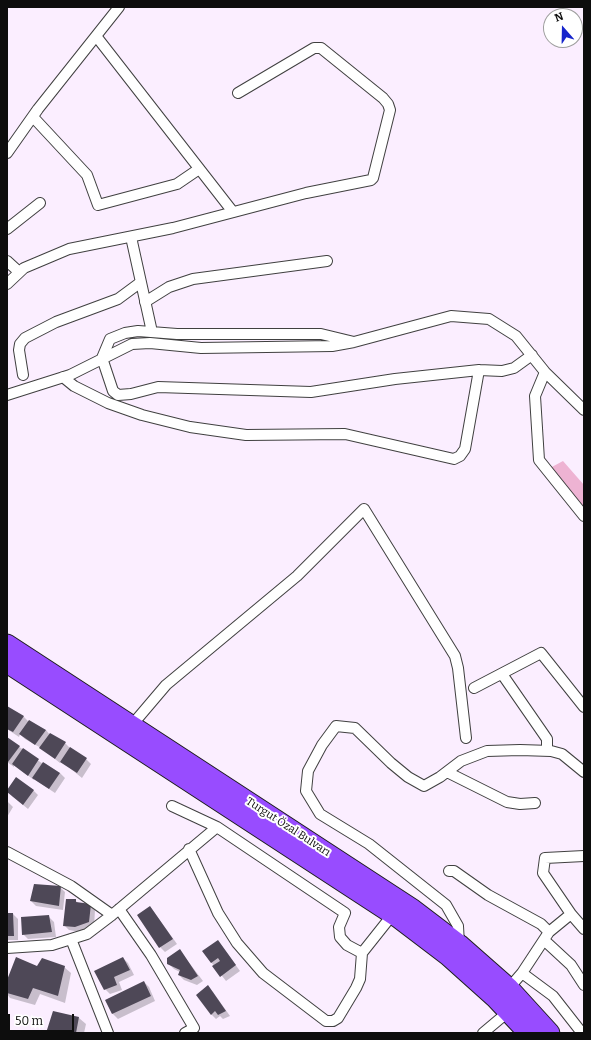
<!DOCTYPE html>
<html>
<head>
<meta charset="utf-8">
<style>
  body { margin:0 }
  #map { position:relative; width:591px; height:1040px; overflow:hidden; background:#fbeeff; font-family:Bitter,serif }
  canvas { display:block }
  .frame { position:absolute; inset:0; border:8px solid #0d0d0d; pointer-events:none }
  .north { position:absolute; left:543px; top:8px; width:40px; height:40px; box-sizing:border-box; background:#fff; border:1px solid #9e9e9e; border-radius:50%; rotate:340deg; font-size:11px; font-weight:700; line-height:16px; text-align:center; color:#0d0d0d }
  .north::after { content:''; display:block; margin:auto; width:14px; height:18px; background:#1725cc; clip-path:polygon(50% 0,100% 100%,50% 72%,0 100%) }
  .scale { position:absolute; left:8px; top:1014px; width:66px; height:18px; box-sizing:border-box; border:2px solid #0d0d0d; border-top:0; padding-left:5px; font-size:12px; line-height:14px; white-space:nowrap; color:#0d0d0d; -webkit-text-stroke:3px #fff; paint-order:stroke }
</style>
</head>
<body>
<div id="map">
<canvas width="591" height="1040"></canvas>
<div class="frame"></div>
<div class="north">N</div>
<div class="scale">50 m</div>
</div>
<script>
const c = document.querySelector('canvas').getContext('2d');
c.lineJoin = 'round';
function paint(path, color) { c.fillStyle = color; c.fill(path, 'evenodd'); }
const shape = rows => new Path2D(rows.map(r => 'M' + r).join(''));
function trace(path, color, width, dash) { c.strokeStyle = color; c.lineWidth = width; c.lineCap = dash ? 'butt' : 'round'; c.setLineDash(dash || []); c.stroke(path); }
function write(font, color, halo, rows, align = 'center') {
  c.font = font + ' Bitter,serif'; c.lineWidth = 4; c.setLineDash([]); c.textBaseline = 'middle'; c.strokeStyle = halo; c.fillStyle = color; for (const [text, x, y, turn = 0] of rows) {
    c.save(); c.translate(x, y); c.rotate((+turn || 0) * Math.PI / 180); c.textAlign = isNaN(turn) ? turn : align; if (halo) c.strokeText(text, 0, 0); c.fillText(text, 0, 0); c.restore();
  }
}
const green = shape([
  [563,461,584,485,584,511,550,468]
]);
const shadow = shape([
  [7,707,24,717,29,722,46,730,50,735,65,743,70,748,86,759,91,764,82,778,61,761,60,763,41,748,25,739,20,734,19,737,7,729],
  [7,738,43,764,44,763,60,773,65,778,55,793,34,779,34,780,14,765,14,767,7,762],
  [33,790,38,795,28,809,12,796],
  [7,801,13,807,7,817],
  [60,887,65,892,63,910,36,906,31,901],
  [75,900,79,904,90,905,95,910,94,927,80,932,69,930,64,925],
  [150,907,154,912,177,944,165,952,160,947],
  [7,914,13,914,18,919,18,940,7,940],
  [49,917,54,922,56,937,28,939,23,934],
  [218,941,240,971,226,981,211,962],
  [179,951,184,956,203,981,197,985,184,980,179,975,180,972,174,969,168,963],
  [123,958,128,963,134,975,119,982,122,990,110,994,105,989],
  [38,967,64,967,71,973,65,1003,40,994,35,1005,10,998,7,994,7,983],
  [144,982,149,987,155,1001,118,1019,113,1014,106,1000],
  [208,987,213,992,230,1016,223,1019,220,1016,216,1019,211,1014],
  [79,1018,86,1024,84,1033,47,1033]
]);
const building = shape([
  [7,706,24,716,13,732,7,729],
  [29,720,46,730,35,745,19,734],
  [50,733,66,742,55,759,39,748],
  [7,737,20,746,8,762,7,761],
  [70,747,87,758,77,773,60,762],
  [23,748,39,759,28,776,12,764],
  [43,762,60,773,49,789,32,778],
  [16,777,34,790,23,805,7,792,7,790],
  [34,884,61,886,59,906,30,901],
  [66,899,76,899,76,902,91,904,89,922,75,927,63,926],
  [150,906,173,939,159,948,137,915],
  [7,913,13,913,14,936,7,936],
  [49,915,52,932,22,935,21,917],
  [218,940,236,965,220,977,212,966,220,961,218,958,211,963,202,951],
  [180,949,198,976,191,980,178,975,180,970,167,964,167,958],
  [16,957,37,966,42,958,65,966,58,996,33,988,28,999,7,993,7,980],
  [123,957,130,970,114,977,117,985,104,990,94,971],
  [144,981,151,996,112,1014,105,1000],
  [208,985,226,1011,218,1015,215,1011,211,1015,196,995],
  [53,1011,79,1017,76,1033,46,1033]
]);
const street = shape([
  [96,36,233,212],
  [33,117,87,175,98,205,177,184,199,169],
  [7,153,38,109,119,7],
  [7,229,40,203],
  [131,237,152,332],
  [7,261,19,272],
  [7,284,24,268,69,249,173,228,306,193,371,180,373,178,390,110,388,104,383,98,321,48,314,48,238,93],
  [145,302,169,287,193,279,327,261],
  [354,342,321,334,177,334,138,331,125,333,110,339,102,358,113,391,118,395,131,394,158,387,311,392,395,379,479,370,502,371,514,368,532,355],
  [545,372,535,396,539,460,584,516],
  [23,375,19,350,20,344,25,338,56,322,118,299,141,282],
  [63,377,74,386,108,403,142,415,190,427,246,435,345,434,454,459,460,456,465,449,479,370],
  [7,395,70,375,132,344,150,343,201,348,332,346,354,342,451,316,489,319,516,336,545,372,584,410],
  [502,674,547,739,547,751],
  [474,688,541,653,584,707],
  [132,725,166,685,297,576,364,509,455,656,458,668,466,738],
  [447,772,507,802,520,804,535,803],
  [172,806,217,827,345,913,339,927,340,937,347,945,362,953],
  [189,849,218,913,237,943,263,973,326,1021,333,1021,338,1018,356,988,360,979,362,953,393,914],
  [7,852,71,886,112,915],
  [449,871,454,871,488,895,541,924,549,932],
  [119,909,151,955,194,1028,185,1033],
  [571,914,584,929],
  [71,939,108,1033],
  [544,940,571,965,584,985],
  [459,944,458,926,446,905,369,844,320,814,306,791,308,771,322,745,336,726,355,728,391,763,408,777,424,786,440,777,461,761,487,751,520,750,551,751,562,754,584,772],
  [7,948,52,945,87,934,112,915,217,827],
  [522,973,553,996,582,1033],
  [509,988,522,973,549,932,571,914,543,873,545,858,584,856],
  [483,1033,508,1012]
]);
const highway = shape([
  [7,644,413,909,459,944,509,988,550,1033],
  [7,663,398,918,448,956,496,999,528,1033]
]);
const streetNames = [
  ["Turgut Özal Bulvarı",288,827,33]
];
paint(green, '#eeb3d3');
paint(shadow, '#0003');
paint(building, '#4e4857');
trace(street, '#404040', 12);
trace(highway, '#1e1e1e', 21);
trace(street, '#fff', 10);
trace(highway, '#984cff', 19);
write('11px', '#0d0d0d', '#fff', streetNames);
</script>
</body>
</html>
